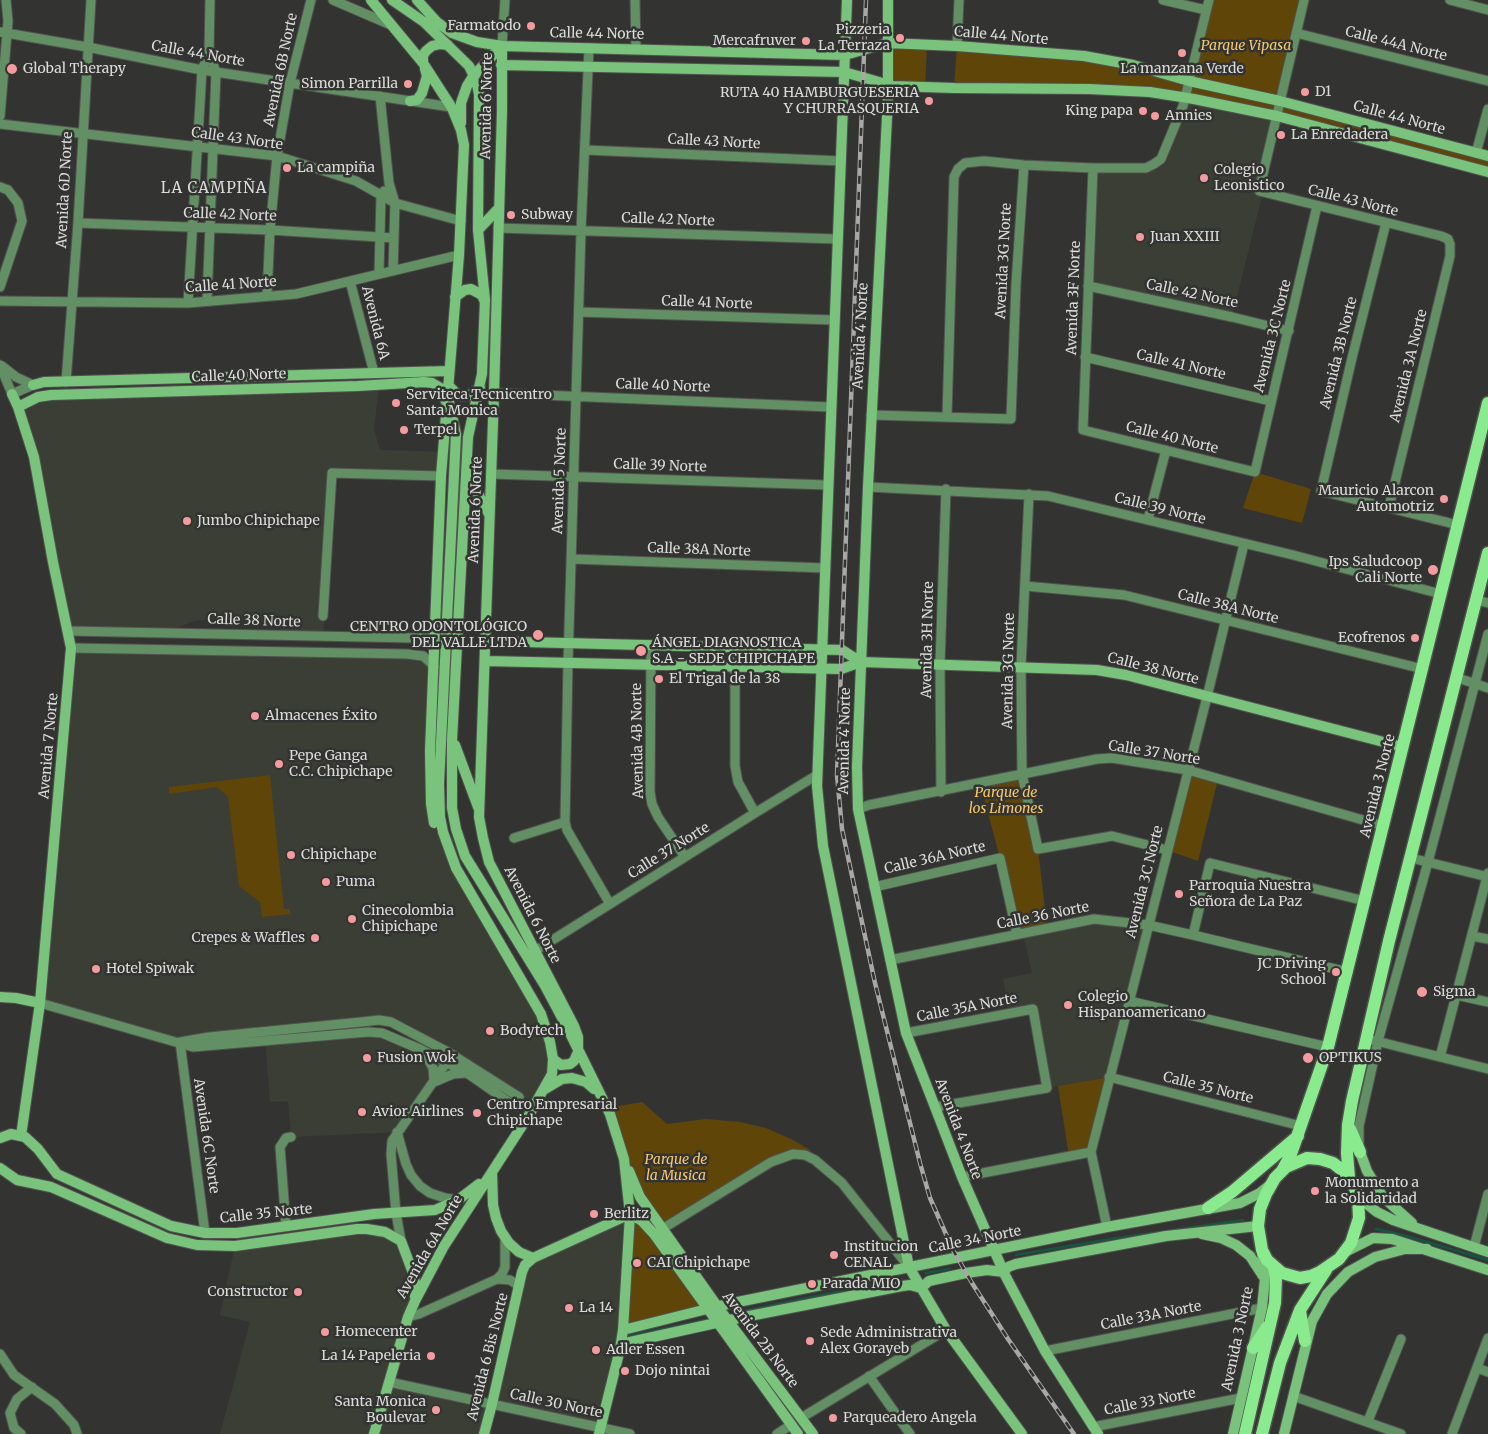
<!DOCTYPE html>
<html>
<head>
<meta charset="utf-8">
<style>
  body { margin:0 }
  canvas { display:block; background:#333431 }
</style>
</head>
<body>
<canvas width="1488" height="1434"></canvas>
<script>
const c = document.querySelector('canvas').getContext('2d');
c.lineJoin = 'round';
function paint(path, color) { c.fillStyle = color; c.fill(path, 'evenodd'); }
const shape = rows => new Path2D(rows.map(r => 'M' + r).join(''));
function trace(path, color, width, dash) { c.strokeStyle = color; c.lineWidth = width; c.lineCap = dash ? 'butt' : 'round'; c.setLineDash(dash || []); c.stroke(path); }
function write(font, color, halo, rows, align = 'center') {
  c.font = font + ' Merriweather,serif'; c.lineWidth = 5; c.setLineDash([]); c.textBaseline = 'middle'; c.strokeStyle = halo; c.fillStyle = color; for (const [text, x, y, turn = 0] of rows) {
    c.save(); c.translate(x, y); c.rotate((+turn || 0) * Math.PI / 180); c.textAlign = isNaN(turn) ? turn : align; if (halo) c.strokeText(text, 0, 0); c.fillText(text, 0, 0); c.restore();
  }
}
const built = shape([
  [1185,97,1277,116,1263,192,1232,317,1088,286,1093,168,1154,164],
  [379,385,374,430,380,450,443,452,441,476,332,473,323,637,288,636,274,623,197,620,166,632,69,631,18,407,38,397],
  [71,648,407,654,430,662,433,821,435,828,443,850,456,868,537,1006,553,1059,534,1107,391,1022,180,1042,40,1003],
  [1094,919,1148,925,1109,1077,1047,1088,1033,1009,1009,1014,1003,979,1032,973,1023,933],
  [368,1032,422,1050,434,1073,397,1132,291,1137,288,1101,270,1102,265,1041],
  [630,1214,623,1330,600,1428,492,1404,484,1434,220,1434,250,1322,220,1315,235,1246,357,1229,401,1241,416,1287,389,1382,492,1404,523,1268]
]);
const green = shape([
  [1209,0,1304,0,1280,101,1488,156,1488,172,1177,96,954,88,957,46,1084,56,1189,80],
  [887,43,927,44,925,87,893,86],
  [1255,472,1311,489,1302,523,1243,508],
  [1188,770,1218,779,1198,861,1167,850],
  [1022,774,1038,849,1047,927,1017,934,1000,858,980,783],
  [270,775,284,909,290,909,290,914,262,917,260,902,239,886,228,797,217,787,169,794,169,787],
  [1109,1077,1091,1152,1069,1156,1058,1086],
  [642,1102,667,1124,706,1119,740,1122,766,1128,793,1140,810,1150,809,1153,793,1154,662,1229,640,1197,610,1114,618,1106],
  [630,1214,636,1216,708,1308,623,1330]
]);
const stream = shape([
  [1376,1229,1407,1236,1488,1260],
  [1016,1255,1111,1239,1243,1220],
  [926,1273,949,1269],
  [743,1311,901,1279],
  [629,1336,705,1320]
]);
const street = shape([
  [333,0,391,25],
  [635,0,636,49],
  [1163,0,1206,10],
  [1304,0,1259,191,1441,236,1448,239,1450,244,1450,256,1389,507],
  [1450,0,1488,10],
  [0,32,87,47,202,70,451,107],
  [1296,33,1488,81],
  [502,46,505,0],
  [957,46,959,0],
  [589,48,581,231,568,663,565,822,567,830,610,904],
  [380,96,389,183,395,203,393,271],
  [0,116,8,21,6,0],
  [0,124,277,156,356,181,395,203,461,221],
  [585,150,841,161],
  [1476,153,1488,109],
  [1093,168,1083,430,1255,472,1317,206],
  [0,187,8,190,18,203,22,221,0,287],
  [78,223,270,230,394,238],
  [1386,223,1352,358,1321,491,1458,525],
  [498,228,837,239],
  [379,274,381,195,384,191],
  [350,281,374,373],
  [1088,286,1232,317,1289,331],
  [267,296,270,230,277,156,290,83,311,0],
  [0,301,188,303,296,294,459,255],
  [207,301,216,72,209,53],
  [188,303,202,70,209,53,210,0],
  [579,312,835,320],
  [1085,357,1271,401],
  [0,365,12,394,33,385],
  [2,366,16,377,33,385],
  [66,382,78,223,91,0],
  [494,393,831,407],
  [871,415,1011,419,1016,284,1024,165],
  [947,417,954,177,958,169,965,163,984,161,1024,165,1093,168,1146,168,1154,164,1161,159,1183,106,1209,0],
  [491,474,828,485],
  [868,487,1048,496,1293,555,1441,594],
  [1029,494,1021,667,1022,774,1038,849,1112,836,1167,850],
  [1148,519,1166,450],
  [572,559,825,568],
  [1025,586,1124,595,1423,669],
  [1476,600,1488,603],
  [323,616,332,473,441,476],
  [69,631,413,638,425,635,436,627],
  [651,645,650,792,652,804,658,817,685,857],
  [735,647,735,766,738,782,755,813],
  [71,648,407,654,423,656,430,662,434,667],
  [1458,678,1488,688],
  [941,792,940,664,946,489],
  [858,809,869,805,1097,759,1112,758,1188,770,1384,826],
  [514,838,565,822],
  [1411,858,1488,877],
  [874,887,1000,858,1017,934],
  [1193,935,1210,863,1365,901],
  [1472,936,1488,939],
  [535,951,755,813,817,775],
  [890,960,1094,919,1148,925,1193,935,1348,972],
  [1456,995,1488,1002],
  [1129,1001,1328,1047],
  [40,1003,193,1047,368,1032,382,1033,422,1050,467,1073,513,1105,516,1106,520,1102,519,1097,448,1052,391,1022,379,1020,361,1022,209,1037,180,1042],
  [906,1033,1033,1009,1047,1088,935,1107],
  [1372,1040,1488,1069],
  [180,1042,205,1233],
  [424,1052,433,1068,434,1082],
  [1440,1057,1488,873],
  [1109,1077,1301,1126],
  [434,1082,453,1074,465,1073],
  [397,1132,406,1164,411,1175,420,1186,430,1193,445,1198,458,1200],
  [1359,1144,1359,1126,1378,1041,1428,862,1488,634],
  [962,1177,1091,1152],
  [286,1226,280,1147,286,1138,291,1137],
  [1107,1227,1091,1152,1207,697,1244,544],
  [662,1229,771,1162,793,1154,805,1155,815,1160,842,1183,909,1267],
  [401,1241,396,1213,391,1154,392,1141,449,1059],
  [1474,1247,1488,1194],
  [497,1279,510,1280,519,1286],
  [408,1317,419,1314,497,1279,502,1274,505,1267,505,1238],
  [1045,1351,1262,1308],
  [0,1354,14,1375,55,1404,74,1425,77,1434],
  [1477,1368,1488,1372],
  [869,1376,910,1434],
  [389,1382,630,1434],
  [1293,1396,1401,1434],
  [801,1418,946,1330],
  [1368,1421,1401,1339],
  [1093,1427,1241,1398],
  [21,1434,14,1428,10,1413,17,1399,32,1387],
  [777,1434,791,1425],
  [1452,1434,1488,1338]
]);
const secondary = shape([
  [371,0,423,63,452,108,461,130,464,145,459,255,441,476,430,751,431,804,434,823],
  [392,0,424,22,469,66,476,80,479,94,478,230,485,300,482,374,468,437,452,740,452,808,456,829,465,856,544,984,568,1029,610,1114,624,1159,630,1214,623,1330,620,1349,599,1434],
  [417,0,437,22,452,33,477,42,502,46,845,55,887,43,957,46,1084,56,1133,65,1189,81,1280,101,1488,156],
  [847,0,817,786,823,846,909,1267,946,1330,1022,1434],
  [888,0,888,98,868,487,857,767,858,809,906,1033,935,1107,962,1177,1005,1275,1045,1351,1098,1434],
  [502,46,502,110,494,393,479,817,483,838,489,862,574,1026,578,1037,578,1052,574,1061,570,1064,561,1065,553,1059],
  [423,63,423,55,426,51,432,46,440,44,448,45],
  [501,65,844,72,893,86,954,88,1089,89,1150,92,1194,99,1277,116,1488,172],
  [410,101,417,100,422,93,427,76,425,69],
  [461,123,461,103,467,86,474,75,502,46],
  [478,230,499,208],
  [455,297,465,290,471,289,482,295,484,300],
  [33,385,44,382,449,371],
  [448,385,457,394,463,396,470,395,480,388],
  [12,394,18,407,34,457,53,562,71,648,40,1003,21,1136],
  [18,407,38,397,51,395,358,386,424,382,432,383,439,387,444,393,445,400],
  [467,474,489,514],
  [485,641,842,650,861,662],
  [485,661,841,669,861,662,1097,670,1126,675,1403,747],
  [455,745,478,807],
  [0,997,16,998,40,1003],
  [545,1089,562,1079,572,1078,586,1082,594,1089],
  [0,1138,11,1134,25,1137,38,1149,57,1174,171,1226,205,1233,237,1233,374,1214,435,1210,458,1200,479,1184],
  [1360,1152,1367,1171,1383,1197,1412,1223],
  [0,1168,17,1180,51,1187,167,1238,197,1245,235,1246,357,1229,367,1229,385,1232,401,1241,413,1273,416,1287,415,1297],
  [629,1171,640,1197,717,1306,813,1434],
  [492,1172,493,1205,496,1218,501,1231,509,1243,519,1252,533,1258],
  [1358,1197,1377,1212,1393,1220,1488,1252],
  [630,1214,642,1221,654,1234,798,1434],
  [1202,1234,1221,1238,1236,1245,1250,1256,1263,1276],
  [1347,1251,1373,1238,1392,1239,1488,1270],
  [623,1330,723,1305,1107,1227,1240,1203,1260,1193,1270,1185],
  [621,1344,734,1319,902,1286,910,1285,921,1288,929,1281,966,1273,987,1270,1004,1272,1008,1267,1016,1264,1166,1236,1258,1226],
  [374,1434,408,1317,415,1301,444,1246,529,1115,552,1074,553,1059,550,1042,541,1014,456,868,443,832,440,817,439,784,456,434,447,393],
  [484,1434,492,1404,522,1272,525,1265,533,1258,630,1214],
  [1233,1434,1262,1308,1265,1278,1262,1253],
  [1284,1434,1312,1321,1327,1294,1348,1272,1375,1257,1405,1249,1427,1249]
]);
const primary = shape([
  [1350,1129,1360,1152],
  [1307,1158,1320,1159,1333,1163,1342,1170,1354,1186,1358,1197,1359,1218,1351,1243,1339,1259,1320,1272,1311,1276,1300,1278,1282,1273,1267,1260,1262,1250,1258,1226,1260,1209,1266,1194,1275,1178,1286,1167,1307,1158],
  [1282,1171,1291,1154,1328,1047,1488,403],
  [1349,1178,1347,1153,1348,1125,1352,1101,1389,941,1488,553],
  [1208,1208,1232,1192,1298,1136],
  [1300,1311,1305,1341],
  [1253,1348,1267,1327],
  [1245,1434,1275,1303,1276,1278,1274,1268],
  [1262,1434,1280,1363,1300,1310,1326,1270]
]);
const rail = shape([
  [866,0,837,775,842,829,875,983,920,1163,930,1198,953,1250,972,1283,1008,1339,1074,1434]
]);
const markers = [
  [531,26,5,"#f49b9f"],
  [900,38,5,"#f49b9f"],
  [806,41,5,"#f49b9f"],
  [1182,53,5,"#f49b9f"],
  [12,69,6,"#f49b9f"],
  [408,84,5,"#f49b9f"],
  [1305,92,5,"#f49b9f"],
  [929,101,5,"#f49b9f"],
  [1143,111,5,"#f49b9f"],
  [1155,116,5,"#f49b9f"],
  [1281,135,5,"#f49b9f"],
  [287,168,5,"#f49b9f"],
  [1204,178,5,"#f49b9f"],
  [511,215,5,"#f49b9f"],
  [1140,237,5,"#f49b9f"],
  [396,403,5,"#f49b9f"],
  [404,430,5,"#f49b9f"],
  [1444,499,5,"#f49b9f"],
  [187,521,5,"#f49b9f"],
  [1433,570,6,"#f49b9f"],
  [538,635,6,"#f49b9f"],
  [1415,638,5,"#f49b9f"],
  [641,651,6,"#f49b9f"],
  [659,679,5,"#f49b9f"],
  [255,716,5,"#f49b9f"],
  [279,764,5,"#f49b9f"],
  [291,855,5,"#f49b9f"],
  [326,882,5,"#f49b9f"],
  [1179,894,5,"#f49b9f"],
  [352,919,5,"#f49b9f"],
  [315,938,5,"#f49b9f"],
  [96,969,5,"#f49b9f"],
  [1336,972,5,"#f49b9f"],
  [1422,992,6,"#f49b9f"],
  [1068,1005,5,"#f49b9f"],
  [490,1031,5,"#f49b9f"],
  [367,1058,5,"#f49b9f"],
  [1308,1058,6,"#f49b9f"],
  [362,1112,5,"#f49b9f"],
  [477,1113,5,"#f49b9f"],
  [1315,1191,5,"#f49b9f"],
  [594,1214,5,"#f49b9f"],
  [834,1255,5,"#f49b9f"],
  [637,1263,5,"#f49b9f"],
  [812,1284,5,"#f49b9f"],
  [298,1292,5,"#f49b9f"],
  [569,1308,5,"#f49b9f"],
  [325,1332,5,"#f49b9f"],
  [810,1341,5,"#f49b9f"],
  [596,1350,5,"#f49b9f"],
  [431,1356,5,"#f49b9f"],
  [625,1371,5,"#f49b9f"],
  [436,1410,5,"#f49b9f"],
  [833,1418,5,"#f49b9f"]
];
const poiNames = [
  ["Farmatodo",521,26,"right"],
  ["Pizzeria",890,30,"right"],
  ["La Terraza",890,46,"right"],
  ["Mercafruver",796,41,"right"],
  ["Global Therapy",23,69],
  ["La manzana Verde",1182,69,"center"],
  ["Simon Parrilla",398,84,"right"],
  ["D1",1315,92],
  ["RUTA 40 HAMBURGUESERIA",919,93,"right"],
  ["Y CHURRASQUERIA",919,109,"right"],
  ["King papa",1133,111,"right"],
  ["Annies",1165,116],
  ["La Enredadera",1291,135],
  ["La campiña",297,168],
  ["Colegio",1214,170],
  ["Leonistico",1214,186],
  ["Subway",521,215],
  ["Juan XXIII",1150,237],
  ["Serviteca Tecnicentro",406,395],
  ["Santa Monica",406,411],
  ["Terpel",414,430],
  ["Mauricio Alarcon",1434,491,"right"],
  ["Automotriz",1434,507,"right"],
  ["Jumbo Chipichape",197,521],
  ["Ips Saludcoop",1422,562,"right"],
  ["Cali Norte",1422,578,"right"],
  ["CENTRO ODONTOLÓGICO",527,627,"right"],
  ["DEL VALLE LTDA",527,643,"right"],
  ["Ecofrenos",1405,638,"right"],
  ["ÁNGEL DIAGNOSTICA",652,643],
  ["S.A - SEDE CHIPICHAPE",652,659],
  ["El Trigal de la 38",669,679],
  ["Almacenes Éxito",265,716],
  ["Pepe Ganga",289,756],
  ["C.C. Chipichape",289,772],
  ["Chipichape",301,855],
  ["Puma",336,882],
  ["Parroquia Nuestra",1189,886],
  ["Señora de La Paz",1189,902],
  ["Cinecolombia",362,911],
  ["Chipichape",362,927],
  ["Crepes & Waffles",305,938,"right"],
  ["JC Driving",1326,964,"right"],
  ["School",1326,980,"right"],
  ["Hotel Spiwak",106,969],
  ["Sigma",1433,992],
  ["Colegio",1078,997],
  ["Hispanoamericano",1078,1013],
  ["Bodytech",500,1031],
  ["Fusion Wok",377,1058],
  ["OPTIKUS",1319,1058],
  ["Centro Empresarial",487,1105],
  ["Chipichape",487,1121],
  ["Avior Airlines",372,1112],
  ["Monumento a",1325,1183],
  ["la Solidaridad",1325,1199],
  ["Berlitz",604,1214],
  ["Institucion",844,1247],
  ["CENAL",844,1263],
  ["CAI Chipichape",647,1263],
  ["Parada MIO",822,1284],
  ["Constructor",288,1292,"right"],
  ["La 14",579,1308],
  ["Homecenter",335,1332],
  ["Sede Administrativa",820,1333],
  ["Alex Gorayeb",820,1349],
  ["Adler Essen",606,1350],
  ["La 14 Papeleria",421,1356,"right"],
  ["Dojo nintai",635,1371],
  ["Santa Monica",426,1402,"right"],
  ["Boulevar",426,1418,"right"],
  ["Parqueadero Angela",843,1418]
];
const streetNames = [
  ["Calle 44 Norte",597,34,1],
  ["Calle 44 Norte",1001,36,5],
  ["Calle 44A Norte",1396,44,14],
  ["Calle 44 Norte",198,54,10],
  ["Avenida 6B Norte",281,70,-78],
  ["Avenida 6 Norte",487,106,-89],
  ["Calle 44 Norte",1399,118,15],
  ["Calle 43 Norte",237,139,8],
  ["Calle 43 Norte",714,142,3],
  ["Avenida 6D Norte",65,190,-87],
  ["Calle 43 Norte",1353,201,14],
  ["Calle 42 Norte",230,215,2],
  ["Calle 42 Norte",668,220,2],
  ["Avenida 3G Norte",1004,261,-87],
  ["Calle 41 Norte",231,285,-4],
  ["Calle 42 Norte",1192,294,12],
  ["Avenida 3F Norte",1074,298,-88],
  ["Calle 41 Norte",707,303,2],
  ["Avenida 6A",375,323,76],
  ["Avenida 4 Norte",861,336,-87],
  ["Avenida 3C Norte",1273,336,-76],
  ["Avenida 3B Norte",1339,353,-76],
  ["Calle 41 Norte",1181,365,13],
  ["Avenida 3A Norte",1409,366,-76],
  ["Calle 40 Norte",239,376,-2],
  ["Calle 40 Norte",663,386,2],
  ["Calle 40 Norte",1172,438,14],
  ["Calle 39 Norte",660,466,2],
  ["Avenida 5 Norte",560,481,-88],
  ["Calle 39 Norte",1160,509,14],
  ["Avenida 6 Norte",476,510,-88],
  ["Calle 38A Norte",699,550,2],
  ["Calle 38A Norte",1228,607,14],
  ["Calle 38 Norte",254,621,2],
  ["Avenida 3H Norte",928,640,-89],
  ["Calle 38 Norte",1153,669,14],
  ["Avenida 3G Norte",1009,671,-89],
  ["Avenida 4B Norte",638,741,-91],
  ["Avenida 4 Norte",845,741,-89],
  ["Avenida 7 Norte",49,746,-85],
  ["Calle 37 Norte",1154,753,9],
  ["Avenida 3 Norte",1378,786,-76],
  ["Calle 37 Norte",669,851,-32],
  ["Calle 36A Norte",935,858,-13],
  ["Avenida 3C Norte",1145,882,-76],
  ["Avenida 6 Norte",532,915,63],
  ["Calle 36 Norte",1043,916,-11],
  ["Calle 35A Norte",967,1008,-11],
  ["Calle 35 Norte",1208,1088,14],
  ["Avenida 4 Norte",958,1129,69],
  ["Avenida 6C Norte",206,1136,82],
  ["Calle 35 Norte",266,1214,-6],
  ["Calle 34 Norte",975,1240,-11],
  ["Avenida 6A Norte",430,1247,-60],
  ["Calle 33A Norte",1151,1316,-11],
  ["Avenida 3 Norte",1238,1339,-78],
  ["Avenida 2B Norte",760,1340,53],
  ["Avenida 6 Bis Norte",488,1357,-76],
  ["Calle 33 Norte",1150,1402,-11],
  ["Calle 30 Norte",556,1404,12]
];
const parkNames = [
  ["Parque Vipasa",1246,46],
  ["Parque de",1006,793],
  ["los Limones",1006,809],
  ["Parque de",676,1160],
  ["la Musica",676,1176]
];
const neighbourhoodNames = [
  ["LA CAMPIÑA",214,189]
];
paint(built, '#3a3e35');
paint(green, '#604509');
trace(stream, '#155640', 2.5);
trace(street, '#51524f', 11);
trace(secondary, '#51524f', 12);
trace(primary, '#51524f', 15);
trace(street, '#628f63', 9);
trace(secondary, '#79c37c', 10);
trace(primary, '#8aeb8e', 12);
trace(rail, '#a8a9a7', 4.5);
trace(rail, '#333431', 2.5, [8]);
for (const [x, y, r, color] of markers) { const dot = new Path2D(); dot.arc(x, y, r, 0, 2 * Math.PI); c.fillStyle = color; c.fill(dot); trace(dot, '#333431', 2); }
write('14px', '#dbdcda', '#333431', poiNames, 'left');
write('14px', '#dbdcda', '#333431', streetNames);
write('italic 14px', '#f9c76c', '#333431', parkNames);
c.letterSpacing = '1px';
write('15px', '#dbdcda', '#333431', neighbourhoodNames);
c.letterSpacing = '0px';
</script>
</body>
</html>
